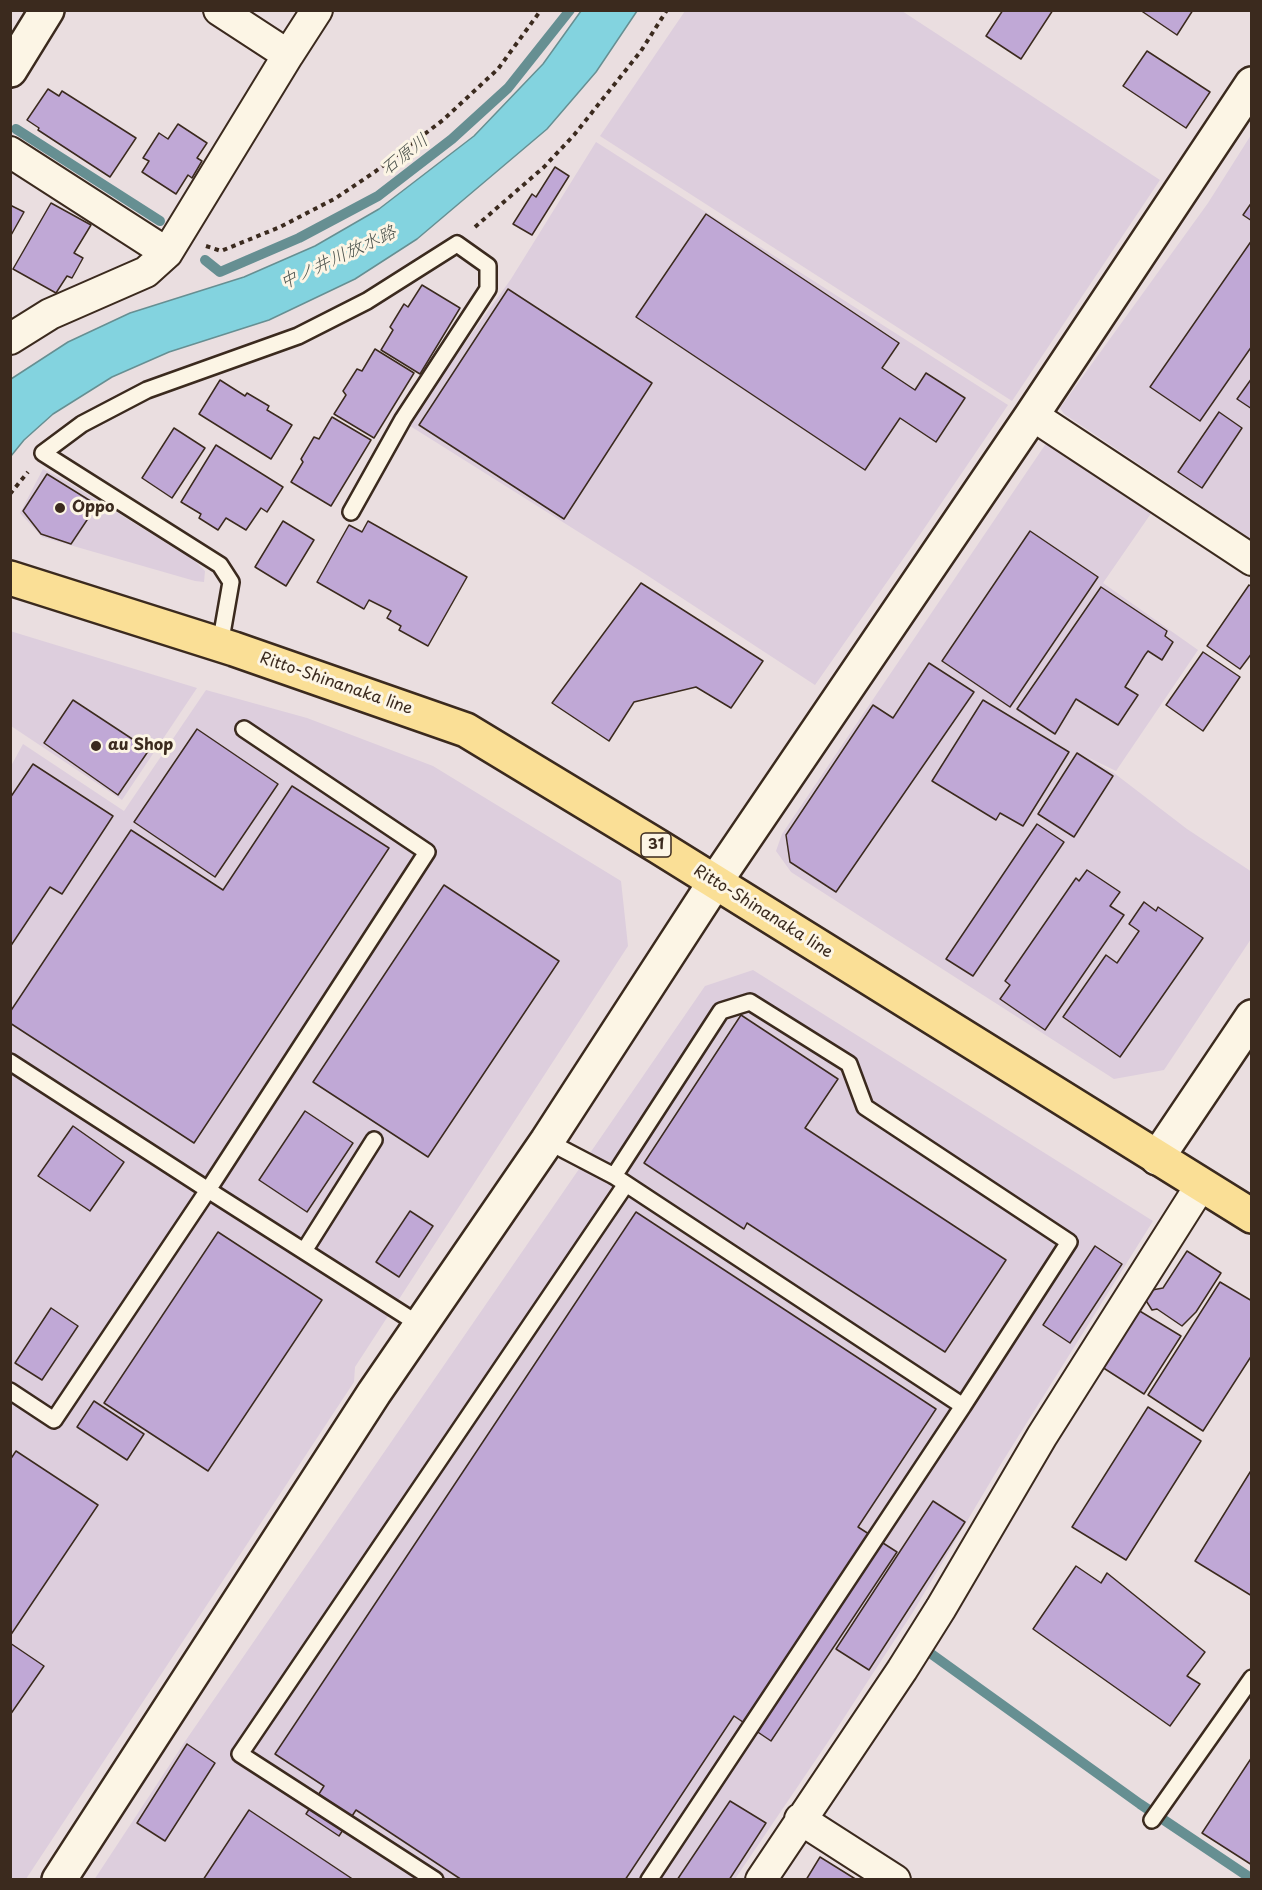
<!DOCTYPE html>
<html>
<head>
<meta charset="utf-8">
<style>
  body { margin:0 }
  #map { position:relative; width:1262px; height:1890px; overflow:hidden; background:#eadee0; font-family:"Playpen Sans",sans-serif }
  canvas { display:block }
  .frame { position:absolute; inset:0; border:12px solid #3b2a1e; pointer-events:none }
</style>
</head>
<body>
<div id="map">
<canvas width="1262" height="1890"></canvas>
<div class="frame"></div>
</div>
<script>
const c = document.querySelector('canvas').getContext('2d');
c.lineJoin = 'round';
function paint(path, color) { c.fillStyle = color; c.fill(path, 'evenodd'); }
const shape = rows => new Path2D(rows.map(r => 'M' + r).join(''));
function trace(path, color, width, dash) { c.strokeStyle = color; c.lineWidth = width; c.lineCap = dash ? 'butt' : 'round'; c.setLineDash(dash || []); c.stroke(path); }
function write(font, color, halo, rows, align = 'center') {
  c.font = font + ' "Playpen Sans","Klee One",sans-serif'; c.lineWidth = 6; c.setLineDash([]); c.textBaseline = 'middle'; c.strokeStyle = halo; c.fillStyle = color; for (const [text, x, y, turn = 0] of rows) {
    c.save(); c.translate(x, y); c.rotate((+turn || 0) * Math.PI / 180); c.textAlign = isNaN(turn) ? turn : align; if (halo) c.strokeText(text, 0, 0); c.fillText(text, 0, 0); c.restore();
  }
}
const built = shape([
  [685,11,902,11,1160,180,1012,401,600,136],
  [1251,135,1251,539,1064,414,1060,408,1208,203],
  [596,142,1008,405,917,539,815,685,639,570,407,424,511,279],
  [1047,442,1152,512,1103,583,1198,650,1116,771,1085,756,1114,773,1187,829,1252,872,1251,939,1164,1070,1114,1079,791,872,776,851,782,834],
  [43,469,71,484,195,561,205,571,204,582,195,581,42,537,20,513],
  [10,631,197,688,122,800,11,726],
  [206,690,307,718,433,766,621,881,628,946,355,1367,354,1382,26,1879,11,1880,11,766,23,744,124,811],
  [753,970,1153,1221,1001,1464,913,1612,834,1733,735,1879,94,1880,186,1740,705,986]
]);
const water = shape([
  [581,11,637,11,596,72,547,129,417,239,355,279,269,320,169,352,112,377,53,414,24,440,11,456,11,379,68,342,130,313,244,277,315,246,379,209,474,136,543,64,581,11]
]);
const stream = shape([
  [16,129,160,221],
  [205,260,220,272,299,238,378,196,452,139,508,88,570,10],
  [930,1653,1140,1804,1252,1879]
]);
const building = shape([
  [1003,10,1053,10,1021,59,986,36,1003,10],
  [1140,10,1193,10,1177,35,1140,10],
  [1147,51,1210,92,1186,128,1123,86,1147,51],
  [48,89,59,96,62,91,136,138,110,177,38,130,39,128,27,120,48,89],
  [178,124,207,143,197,158,202,161,192,178,188,175,176,194,142,172,149,161,143,158,159,133,168,139,178,124],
  [555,167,569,176,532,235,513,224,532,194,536,197,555,167],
  [1252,202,1252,221,1243,215,1252,202],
  [51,203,91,225,74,253,83,258,72,278,67,276,56,293,13,269,51,203],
  [10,205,24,212,10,237,10,205],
  [706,214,899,343,882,368,915,390,926,373,965,398,936,442,900,418,865,470,636,317,706,214],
  [1252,240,1252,346,1200,421,1150,387,1252,240],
  [422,285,460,308,420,374,381,350,393,330,390,327,404,304,408,307,422,285],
  [508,289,652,383,564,519,419,425,508,289],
  [375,349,414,373,374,438,334,414,346,395,343,391,357,369,362,371,375,349],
  [1252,378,1252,409,1237,399,1252,378],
  [220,380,245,396,247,393,269,406,267,410,292,425,271,459,199,414,220,380],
  [1219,412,1242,428,1202,488,1178,472,1219,412],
  [332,417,371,440,331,506,291,482,303,462,301,459,314,437,319,439,332,417],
  [174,428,205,448,172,498,142,478,174,428],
  [216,445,283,487,267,512,261,508,246,530,226,518,218,530,199,518,201,514,181,502,216,445],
  [47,474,97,505,71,544,41,534,23,511,47,474],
  [283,521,314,540,286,586,255,567,283,521],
  [368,521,467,577,428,646,399,630,401,626,387,618,391,611,369,600,364,609,317,582,349,525,362,532,368,521],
  [1030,531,1098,577,1010,707,942,661,1030,531],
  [641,583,763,661,731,708,696,687,634,702,609,741,552,703,641,583],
  [1249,585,1252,587,1252,653,1240,669,1207,646,1249,585],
  [1101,587,1167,631,1165,636,1173,642,1162,660,1148,651,1145,655,1125,687,1138,695,1118,725,1076,699,1055,734,1017,709,1101,587],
  [1203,652,1240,677,1203,731,1166,705,1203,652],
  [929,663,974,692,836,892,790,862,786,835,873,705,893,718,929,663],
  [73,700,149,750,118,795,44,743,73,700],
  [983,700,1069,752,1023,826,1000,813,996,820,932,781,983,700],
  [197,729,278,784,215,877,134,822,197,729],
  [1077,753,1113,776,1074,837,1038,814,1077,753],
  [33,764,113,816,62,894,50,887,10,947,10,798,33,764],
  [292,786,389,848,194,1143,10,1023,10,1012,131,830,223,890,292,786],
  [1037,824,1064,842,973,976,946,959,1037,824],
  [1087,870,1120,892,1110,906,1124,915,1045,1030,1000,999,1010,985,1005,981,1076,878,1079,881,1087,870],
  [444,885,559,961,428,1157,313,1082,444,885],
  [1144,902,1156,911,1158,907,1203,938,1120,1057,1063,1017,1106,955,1117,963,1139,931,1129,924,1144,902],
  [741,1015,838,1079,805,1128,1006,1260,945,1352,747,1223,744,1229,644,1163,741,1015],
  [305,1111,353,1143,307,1212,259,1180,305,1111],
  [73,1126,124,1162,90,1211,38,1176,73,1126],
  [410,1211,433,1226,399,1277,376,1262,410,1211],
  [636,1212,936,1409,858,1527,897,1552,771,1741,734,1716,625,1880,462,1880,356,1810,339,1836,306,1814,324,1786,275,1754,636,1212],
  [218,1232,322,1300,208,1471,104,1403,218,1232],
  [1095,1246,1122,1264,1070,1343,1043,1325,1095,1246],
  [1187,1251,1221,1273,1196,1312,1182,1326,1157,1309,1152,1310,1145,1299,1152,1290,1163,1288,1187,1251],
  [1220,1282,1252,1301,1252,1355,1203,1431,1148,1395,1220,1282],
  [51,1308,78,1326,42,1380,15,1363,51,1308],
  [1138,1310,1181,1336,1144,1394,1102,1367,1138,1310],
  [94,1401,144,1434,127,1460,77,1427,94,1401],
  [1148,1407,1201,1441,1126,1560,1072,1527,1148,1407],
  [16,1451,98,1505,10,1636,10,1460,16,1451],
  [1252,1469,1252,1596,1195,1561,1252,1469],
  [933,1501,965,1522,869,1670,836,1649,933,1501],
  [1076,1566,1101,1583,1107,1573,1205,1652,1187,1676,1200,1684,1170,1726,1033,1629,1076,1566],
  [10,1643,44,1666,10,1715,10,1643],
  [187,1744,215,1763,165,1841,137,1823,187,1744],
  [1252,1757,1252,1865,1202,1833,1252,1757],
  [730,1801,766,1823,729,1880,677,1880,730,1801],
  [249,1810,354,1880,203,1880,249,1810],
  [820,1857,857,1880,806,1880,820,1857]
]);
const path = shape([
  [475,227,544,167,574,135,641,51,667,10],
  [206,246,221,251,280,227,336,198,376,171,443,120,498,69,541,10],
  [10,494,28,472]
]);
const lane = shape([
  [220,645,231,582,220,565,43,453,82,424,147,390,298,336,367,301,457,244,488,266,488,289,403,419,351,512],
  [10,1062,208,1190,427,852,244,729],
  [547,1141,614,1176,963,1406,1069,1242,865,1107,849,1064,750,1002,721,1011,614,1176],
  [304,1251,374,1140],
  [10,1391,54,1420,208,1190,420,1325],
  [1152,1820,1252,1678],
  [435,1880,240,1754,626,1184],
  [649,1880,963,1406]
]);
const street = shape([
  [219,10,288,55],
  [10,152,167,253,288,55,317,10],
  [10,339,50,314,146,272,167,253],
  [1032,415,1252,560],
  [800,1819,895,1880],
  [761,1880,902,1670,941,1608,1042,1436,1201,1185]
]);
const secondary = shape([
  [10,70,47,10],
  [1157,1158,1252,1017],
  [59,1880,374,1393,547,1141,715,882,1032,415,1252,84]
]);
const primary = shape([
  [10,578,234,649,466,730,659,847,1252,1216]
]);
const markers = [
  [60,508,6,"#3b2a1e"],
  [96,746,6,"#3b2a1e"]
];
const shields = [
  [656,845,30]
];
const shieldNames = [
  ["31",656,845]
];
const poiNames = [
  ["Oppo",72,508],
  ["au Shop",108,746]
];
const streetNames = [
  ["Ritto-Shinanaka line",336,684,19],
  ["Ritto-Shinanaka line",763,912,32]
];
const waterNames = [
  ["石原川",405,155,-38],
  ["中ノ井川放水路",338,258,-25]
];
paint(built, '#ddcedd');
paint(water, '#83d3df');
trace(water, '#668f92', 1.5);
trace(stream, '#668f92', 10);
paint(building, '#c0a8d6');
trace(building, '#3b2a1e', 1.5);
trace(lane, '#3b2a1e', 20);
trace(street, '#3b2a1e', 34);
trace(secondary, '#3b2a1e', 38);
trace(primary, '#3b2a1e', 38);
trace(path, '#3b2a1e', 4, [4.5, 4.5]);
trace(lane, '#fcf5e5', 15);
trace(street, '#fcf5e5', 30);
trace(secondary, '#fcf5e5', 33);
trace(primary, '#fadf96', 33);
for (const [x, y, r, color] of markers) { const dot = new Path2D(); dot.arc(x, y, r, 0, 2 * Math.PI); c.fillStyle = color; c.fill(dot); trace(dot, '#fcf5e5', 2); }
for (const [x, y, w] of shields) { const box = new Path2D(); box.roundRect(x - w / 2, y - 12, w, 24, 4.5); c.fillStyle = '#fcf5e5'; c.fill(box); trace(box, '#3b2a1e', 1.5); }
write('bold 15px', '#3b2a1e', null, shieldNames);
write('bold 16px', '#3b2a1e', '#fcf5e5', poiNames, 'left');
write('16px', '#3b2a1e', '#fcf5e5', streetNames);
write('italic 18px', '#4d544e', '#fcf5e5', waterNames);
</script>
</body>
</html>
